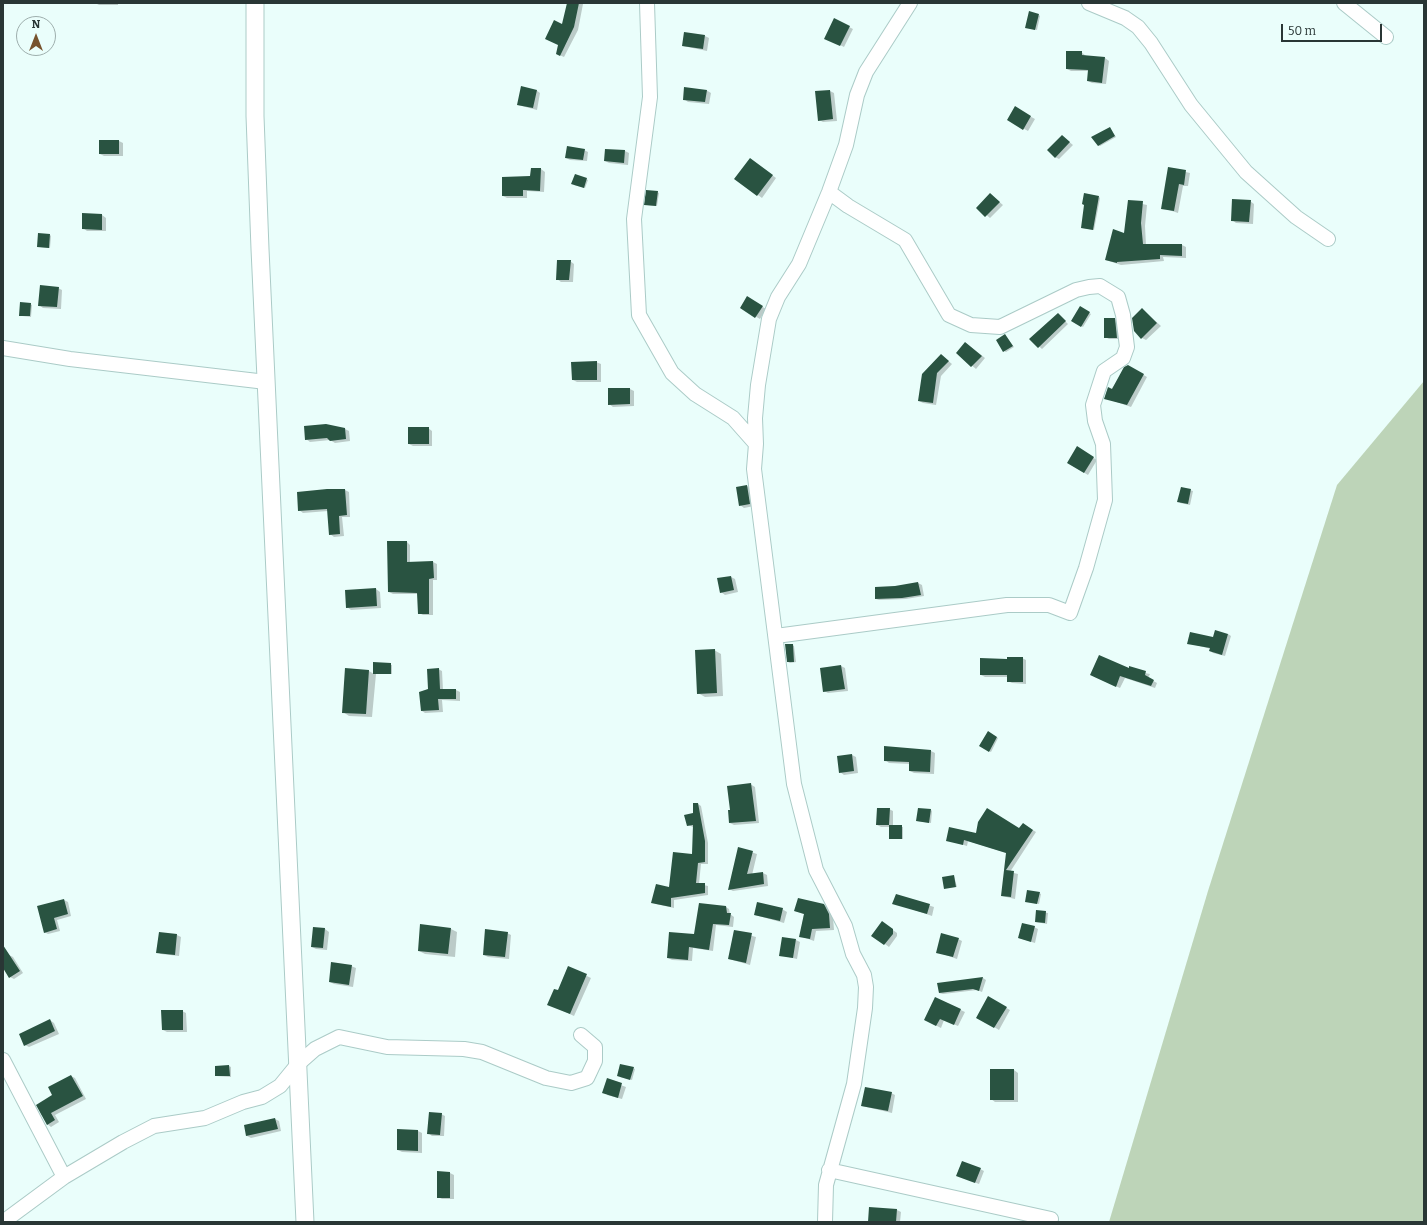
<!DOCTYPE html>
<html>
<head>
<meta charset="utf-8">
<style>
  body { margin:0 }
  #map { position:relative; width:1427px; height:1225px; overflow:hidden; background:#eafefb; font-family:Bitter,serif }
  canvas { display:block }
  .frame { position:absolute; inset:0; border:4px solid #293635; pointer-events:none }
  .north { position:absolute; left:16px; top:16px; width:40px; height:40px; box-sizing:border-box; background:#eafefb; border:1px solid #9daeac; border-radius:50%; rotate:0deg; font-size:11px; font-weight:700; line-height:16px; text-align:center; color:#293635 }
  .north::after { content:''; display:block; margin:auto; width:14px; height:18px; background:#77532d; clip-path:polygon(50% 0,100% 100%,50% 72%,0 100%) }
  .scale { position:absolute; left:1281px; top:24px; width:101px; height:18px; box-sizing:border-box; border:2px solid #293635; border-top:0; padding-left:5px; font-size:12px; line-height:14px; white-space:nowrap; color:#293635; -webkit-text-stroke:3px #eafefb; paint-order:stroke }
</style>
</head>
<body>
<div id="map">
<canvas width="1427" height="1225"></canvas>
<div class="frame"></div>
<div class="north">N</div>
<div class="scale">50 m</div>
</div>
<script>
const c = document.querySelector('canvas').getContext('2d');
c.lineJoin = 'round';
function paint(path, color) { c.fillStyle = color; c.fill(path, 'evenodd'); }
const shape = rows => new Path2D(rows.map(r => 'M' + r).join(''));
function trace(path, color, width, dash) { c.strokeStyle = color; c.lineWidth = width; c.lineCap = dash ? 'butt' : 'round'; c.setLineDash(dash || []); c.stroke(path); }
const green = shape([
  [1424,381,1424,1222,1109,1222,1208,891,1337,485]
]);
const shadow = shape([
  [95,3,118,3,118,5,99,5],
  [568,3,583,4,578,30,564,57,557,54],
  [1039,15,1040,16,1037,30,1028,28],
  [849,27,853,29,844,47,830,40],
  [705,36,709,38,707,51,683,46],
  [1081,52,1086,56,1105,58,1109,61,1106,84,1092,83,1088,81,1089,71,1071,71,1067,69],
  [536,90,540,93,537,110,518,105],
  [706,90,711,93,709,104,688,102,684,99],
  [830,91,834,93,837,121,823,122,819,120],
  [1015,108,1035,119,1028,131,1008,120],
  [1110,128,1116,137,1100,146,1098,145],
  [1062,136,1073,145,1059,159,1055,157],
  [100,141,119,141,123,143,123,156,104,156,100,154],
  [584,150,588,152,587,161,570,160,566,158],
  [625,151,629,153,628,165,609,163,605,161],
  [754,162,776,178,762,198,736,179],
  [1169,168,1190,173,1188,186,1183,186,1178,213,1163,208],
  [531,169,541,169,545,172,544,192,527,191,527,198,507,198,503,196,531,177],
  [586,179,588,180,585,188,574,185],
  [657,192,659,193,657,206,647,205],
  [991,195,1003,205,990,218,978,208],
  [1099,197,1100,198,1094,230,1083,228],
  [1129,201,1147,205,1145,226,1146,245,1182,245,1186,247,1186,258,1163,257,1164,261,1121,265,1106,260,1125,234],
  [1250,201,1254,204,1253,224,1236,223,1232,220],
  [83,214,102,215,106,218,106,231,87,231,83,228],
  [50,235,51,236,50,248,40,247],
  [570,261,574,264,573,282,561,282,557,279],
  [58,288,62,290,61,309,43,308,39,305],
  [748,298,766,309,760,319,741,308],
  [30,304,32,305,31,317,22,316],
  [1081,308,1091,314,1083,327,1073,321],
  [1142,309,1161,326,1146,340,1142,338],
  [1058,314,1068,324,1042,349,1031,339],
  [1115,319,1119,321,1121,339,1109,339,1105,337],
  [1005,335,1014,347,1006,352,1004,351],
  [966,343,985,358,976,369,957,353],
  [941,355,952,364,941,376,936,405,923,403,919,401],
  [596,362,601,364,601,382,577,382,573,380],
  [1128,366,1147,377,1131,407,1105,398],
  [630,389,634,391,634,406,613,407,609,404],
  [428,428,432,431,432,446,413,446,409,444],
  [345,429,349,431,350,441,335,443,330,440,310,442,306,439],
  [1077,448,1097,460,1088,475,1068,463],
  [747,486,751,489,754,506,744,508,740,505],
  [1181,488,1193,491,1190,505,1180,503],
  [345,490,349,492,350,517,342,517,344,536,334,537,330,534,328,511,303,513,299,510],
  [407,542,410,545,410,563,433,562,437,564,437,580,433,580,433,615,423,615,419,613,419,594,393,594,389,592],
  [731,577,735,579,738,592,725,595,721,592],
  [918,583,922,585,924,596,906,599,879,600,876,599,895,587],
  [376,589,380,592,381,608,351,610,347,607],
  [1228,634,1231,636,1225,656,1213,653,1210,651,1211,649,1188,643],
  [792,645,794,646,796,662,790,663,788,662],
  [714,650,721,654,723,696,705,697,698,693],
  [1022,658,1026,660,1026,684,1012,683,1008,681,1008,677,985,677,981,675,1008,660],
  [374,663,392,665,392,674,376,674,372,717,349,716,343,712,346,670,369,671,374,674],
  [841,666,845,668,848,691,828,693,824,691,822,669],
  [438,669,442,671,443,690,456,690,460,692,460,701,442,700,443,712,425,713,422,711],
  [1129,670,1150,674,1148,678,1157,683,1155,688,1125,678,1120,688,1095,677],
  [988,732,998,738,991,752,980,746],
  [904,750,931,751,935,753,934,774,914,773,910,771,910,764,889,763,885,760],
  [852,755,856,757,858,773,844,775,840,772,838,757],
  [750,784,755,787,759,823,734,825,730,823],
  [698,804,701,806,708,843,708,864,701,864,699,884,708,886,708,895,674,900,674,908,656,904,652,902,669,888,693,855,693,827,688,825],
  [889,809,893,811,893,826,903,827,903,839,892,839,890,838,890,827,881,827,877,825],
  [931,810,932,811,931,823,917,821],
  [1023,824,1036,832,1010,872,1018,874,1015,899,1002,896,1007,853,968,841,967,846,947,840,1020,829],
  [739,848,757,854,752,875,763,873,767,875,768,886,733,891,729,889],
  [954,876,957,887,945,888],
  [1039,893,1041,894,1039,904,1028,902],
  [896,895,934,907,932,916,894,903],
  [64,900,68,902,71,916,57,920,60,931,48,934,44,932],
  [824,905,828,907,833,917,834,930,816,931,814,941,800,936,804,914,795,911],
  [726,907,729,909,730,914,734,917,733,927,716,925,713,951,693,948,692,961,672,960,668,958],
  [782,909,787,912,784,923,755,915],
  [1037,911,1048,913,1047,924,1036,922],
  [886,925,897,933,897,936,889,947,873,935],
  [1034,927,1038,929,1035,943,1019,938],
  [314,928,325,929,329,932,327,950,316,949,312,947],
  [451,929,457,932,455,957,425,954,419,951],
  [734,931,756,937,750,965,729,959],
  [507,933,511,935,509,959,488,957,484,955],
  [177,935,181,937,179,956,161,954,157,952],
  [958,939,962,941,957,959,937,952],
  [796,940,800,942,797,959,780,955],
  [9,955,13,957,23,973,14,979,10,977,3,966,3,958],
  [351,966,356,968,353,987,334,984,330,982],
  [568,967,591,978,574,1016,552,1006],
  [983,978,986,980,982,992,977,990,943,994,939,993,938,984],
  [935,998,965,1012,958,1026,944,1020,941,1028,929,1022],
  [989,998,1010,1010,999,1030,978,1017],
  [182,1011,186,1013,187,1032,167,1032,163,1030],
  [50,1020,54,1023,59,1034,29,1047,25,1045],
  [229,1066,231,1067,231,1077,216,1076,216,1067],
  [633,1068,635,1069,632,1080,620,1077],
  [991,1070,1014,1070,1018,1073,1018,1102,995,1102,991,1099],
  [71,1076,75,1078,86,1099,55,1115,59,1122,51,1127,47,1124,54,1096],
  [607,1080,626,1087,622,1099,607,1095],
  [891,1093,895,1095,892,1113,862,1106],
  [441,1114,445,1116,444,1136,432,1136,428,1133],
  [275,1119,279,1121,281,1131,251,1138,247,1136,245,1126],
  [418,1131,422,1133,422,1153,402,1152,398,1150],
  [980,1169,984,1171,979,1184,961,1177],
  [438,1172,450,1173,454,1175,454,1199,442,1199,438,1197],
  [897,1210,901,1212,900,1222,869,1222]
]);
const building = shape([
  [567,3,579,3,574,27,560,56,556,54,558,45,545,39,554,20,562,24],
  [1029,11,1039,14,1035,30,1025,28],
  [834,18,850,26,840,46,824,39],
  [684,32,705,35,703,49,682,46],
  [1066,51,1082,51,1082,55,1105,57,1102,83,1087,81,1088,70,1066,69],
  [521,86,537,90,533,108,517,105],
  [684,87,707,90,705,102,683,100],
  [830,90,833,119,818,121,815,91],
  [1015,106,1031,116,1023,130,1007,120],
  [1110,127,1115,136,1098,146,1091,137],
  [1062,135,1070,142,1055,158,1047,150],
  [99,140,119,140,119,154,99,154],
  [567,146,585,149,583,160,565,158],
  [605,149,625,150,624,163,604,161],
  [750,158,773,175,757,196,734,179],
  [1168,167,1186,170,1184,185,1179,184,1174,211,1161,209],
  [531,168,541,168,540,191,523,190,523,196,502,196,502,177,530,176],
  [575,174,587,178,584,188,571,184],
  [646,190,658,191,656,206,644,205],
  [990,193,1000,202,985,217,976,208],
  [1084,193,1099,196,1093,230,1081,228,1084,205,1082,204],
  [1232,199,1251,200,1249,222,1231,221],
  [1128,200,1143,201,1141,223,1143,244,1182,244,1182,256,1160,255,1160,259,1117,262,1117,263,1105,260,1113,229,1124,233],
  [82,213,102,214,102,230,82,229],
  [38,233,50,234,49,248,37,247],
  [557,260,571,260,569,280,556,280],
  [40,285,59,287,57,307,38,306],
  [747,296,763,306,755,318,740,308],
  [20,302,31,303,30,316,19,316],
  [1080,306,1090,312,1081,327,1071,321],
  [1142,308,1157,323,1141,339,1134,331,1132,318],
  [1058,313,1066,321,1038,348,1029,339],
  [1104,318,1115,318,1117,338,1104,338],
  [1005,334,1013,346,1003,352,996,340],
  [965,342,982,356,971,367,956,353],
  [941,354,949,361,937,373,933,403,918,401,922,374],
  [597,361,597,380,572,380,571,362],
  [1128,365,1144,374,1127,405,1104,399,1108,387,1112,389,1124,367],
  [608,388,630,388,630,404,608,405],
  [326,424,345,428,346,439,330,441,327,438,305,440,304,426],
  [408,427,429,427,429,444,408,444],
  [1077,446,1094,457,1084,473,1067,463],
  [747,485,750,504,739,506,736,487],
  [1181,487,1191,489,1188,504,1177,502],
  [327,489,345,489,347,515,339,516,340,534,329,535,327,509,298,511,297,492],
  [387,541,407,541,407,562,433,561,434,578,429,579,429,614,418,614,417,593,388,592],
  [731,576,734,590,720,593,717,578],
  [918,582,921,595,902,598,875,599,875,587,895,586],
  [376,588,377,606,346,608,345,590],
  [1215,630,1228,634,1222,655,1209,651,1210,648,1187,644,1190,632,1213,637],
  [785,644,793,644,794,662,787,662],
  [715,649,717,693,697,694,695,650],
  [1099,655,1129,668,1129,666,1146,671,1145,675,1154,680,1151,686,1120,676,1116,687,1090,675],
  [1007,657,1023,657,1023,682,1007,682,1007,675,980,675,980,658,1007,659],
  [373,662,391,663,391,674,373,674],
  [841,665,845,689,823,692,820,668],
  [345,668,369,670,366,714,342,713],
  [439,668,440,689,456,689,456,699,438,699,439,710,421,711,419,692,428,689,427,669],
  [988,731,997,737,989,752,979,746],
  [884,746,931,750,930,772,909,771,909,762,884,761],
  [852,754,854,771,839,773,837,756],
  [751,783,756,821,729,823,728,810,730,810,727,786],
  [693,803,698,803,705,841,705,862,698,863,696,883,705,883,705,893,671,898,671,907,651,903,656,884,669,887,673,852,692,854,693,825,687,826,684,815,693,813],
  [877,808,890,808,889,825,876,825],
  [918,808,931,809,929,823,916,821],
  [987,808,1019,828,1023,823,1033,830,1006,870,1014,871,1011,897,1001,896,1006,853,964,840,963,845,946,841,949,827,976,833,978,822],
  [889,825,902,825,902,839,889,839],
  [738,847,753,851,747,874,763,872,764,884,728,890],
  [954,875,956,887,944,889,942,877],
  [1027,890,1040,892,1037,904,1025,902],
  [896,894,930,904,927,914,892,904],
  [798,898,824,904,829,914,830,928,812,929,810,939,799,937,804,914,794,911],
  [64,899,68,914,54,918,57,929,44,933,37,906],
  [757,902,783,908,780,921,754,915],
  [699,903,726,906,727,913,731,913,729,925,713,924,709,950,689,947,688,960,667,958,669,932,694,934],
  [1036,910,1046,911,1045,923,1035,922],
  [882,921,893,929,893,934,884,945,871,936],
  [1022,923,1035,926,1031,942,1018,938],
  [420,924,451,928,448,954,418,951],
  [313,927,325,928,323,948,311,947],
  [485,929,508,932,505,957,483,955],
  [734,930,752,933,746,963,728,959],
  [159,932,177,934,175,955,156,953],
  [941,933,959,938,953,957,936,953],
  [782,937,796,939,793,958,779,956],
  [3,945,20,971,9,978,3,968],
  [331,962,352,965,349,985,329,982],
  [568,966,587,974,570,1014,547,1005,554,989,558,990],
  [983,977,979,991,973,989,939,993,937,983],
  [988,996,1007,1007,994,1028,976,1018],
  [935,997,961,1009,954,1025,940,1019,936,1026,924,1020],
  [161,1010,183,1010,183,1030,162,1030],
  [50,1019,55,1031,24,1046,19,1034],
  [620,1064,634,1067,630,1080,617,1076],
  [229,1065,230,1076,215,1076,215,1066],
  [990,1069,1014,1069,1014,1100,990,1100],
  [71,1075,83,1096,51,1113,55,1120,47,1125,36,1105,52,1095,48,1087],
  [607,1078,622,1083,618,1098,602,1093],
  [865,1087,892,1092,888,1111,861,1106],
  [429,1112,442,1113,440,1135,427,1134],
  [275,1118,278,1129,246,1136,244,1125],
  [397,1129,418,1130,418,1151,397,1150],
  [962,1161,981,1168,975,1183,956,1176],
  [437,1171,450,1172,450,1198,437,1198],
  [869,1207,897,1209,896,1222,868,1222]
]);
const minor = shape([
  [647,3,650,97,634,219,639,315,672,373,695,394,733,418,756,444],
  [1089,3,1125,18,1138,27,1151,43,1191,105,1246,172,1296,217,1328,239],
  [1344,3,1386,37],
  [3,348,70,359,266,382],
  [776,636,1007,605,1049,605,1070,613,1086,568,1105,500,1103,444,1095,421,1093,405,1104,371,1123,358,1127,347,1123,315,1118,297,1100,286,1089,287,1076,290,1000,327,971,325,949,315,905,240,848,206,829,192],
  [3,1060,64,1177],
  [829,1170,1051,1219],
  [3,1222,64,1177,123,1142,154,1126,205,1118,243,1102,262,1097,280,1086,298,1064,315,1049,339,1037,387,1047,464,1049,482,1052,546,1078,571,1083,587,1078,595,1061,595,1047,581,1035],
  [825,1222,826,1185,854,1084,865,1008,866,987,864,975,853,954,845,926,816,870,794,784,754,469,756,444,755,418,758,385,769,319,778,297,799,264,829,192,846,145,857,95,866,72,910,3]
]);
const tertiary = shape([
  [255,3,255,116,260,249,305,1222]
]);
paint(green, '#bdd4b8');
paint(shadow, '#0003');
paint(building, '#295341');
trace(minor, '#abcbc7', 16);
trace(tertiary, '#abcbc7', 19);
trace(minor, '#fff', 14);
trace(tertiary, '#fff', 17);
</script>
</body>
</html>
